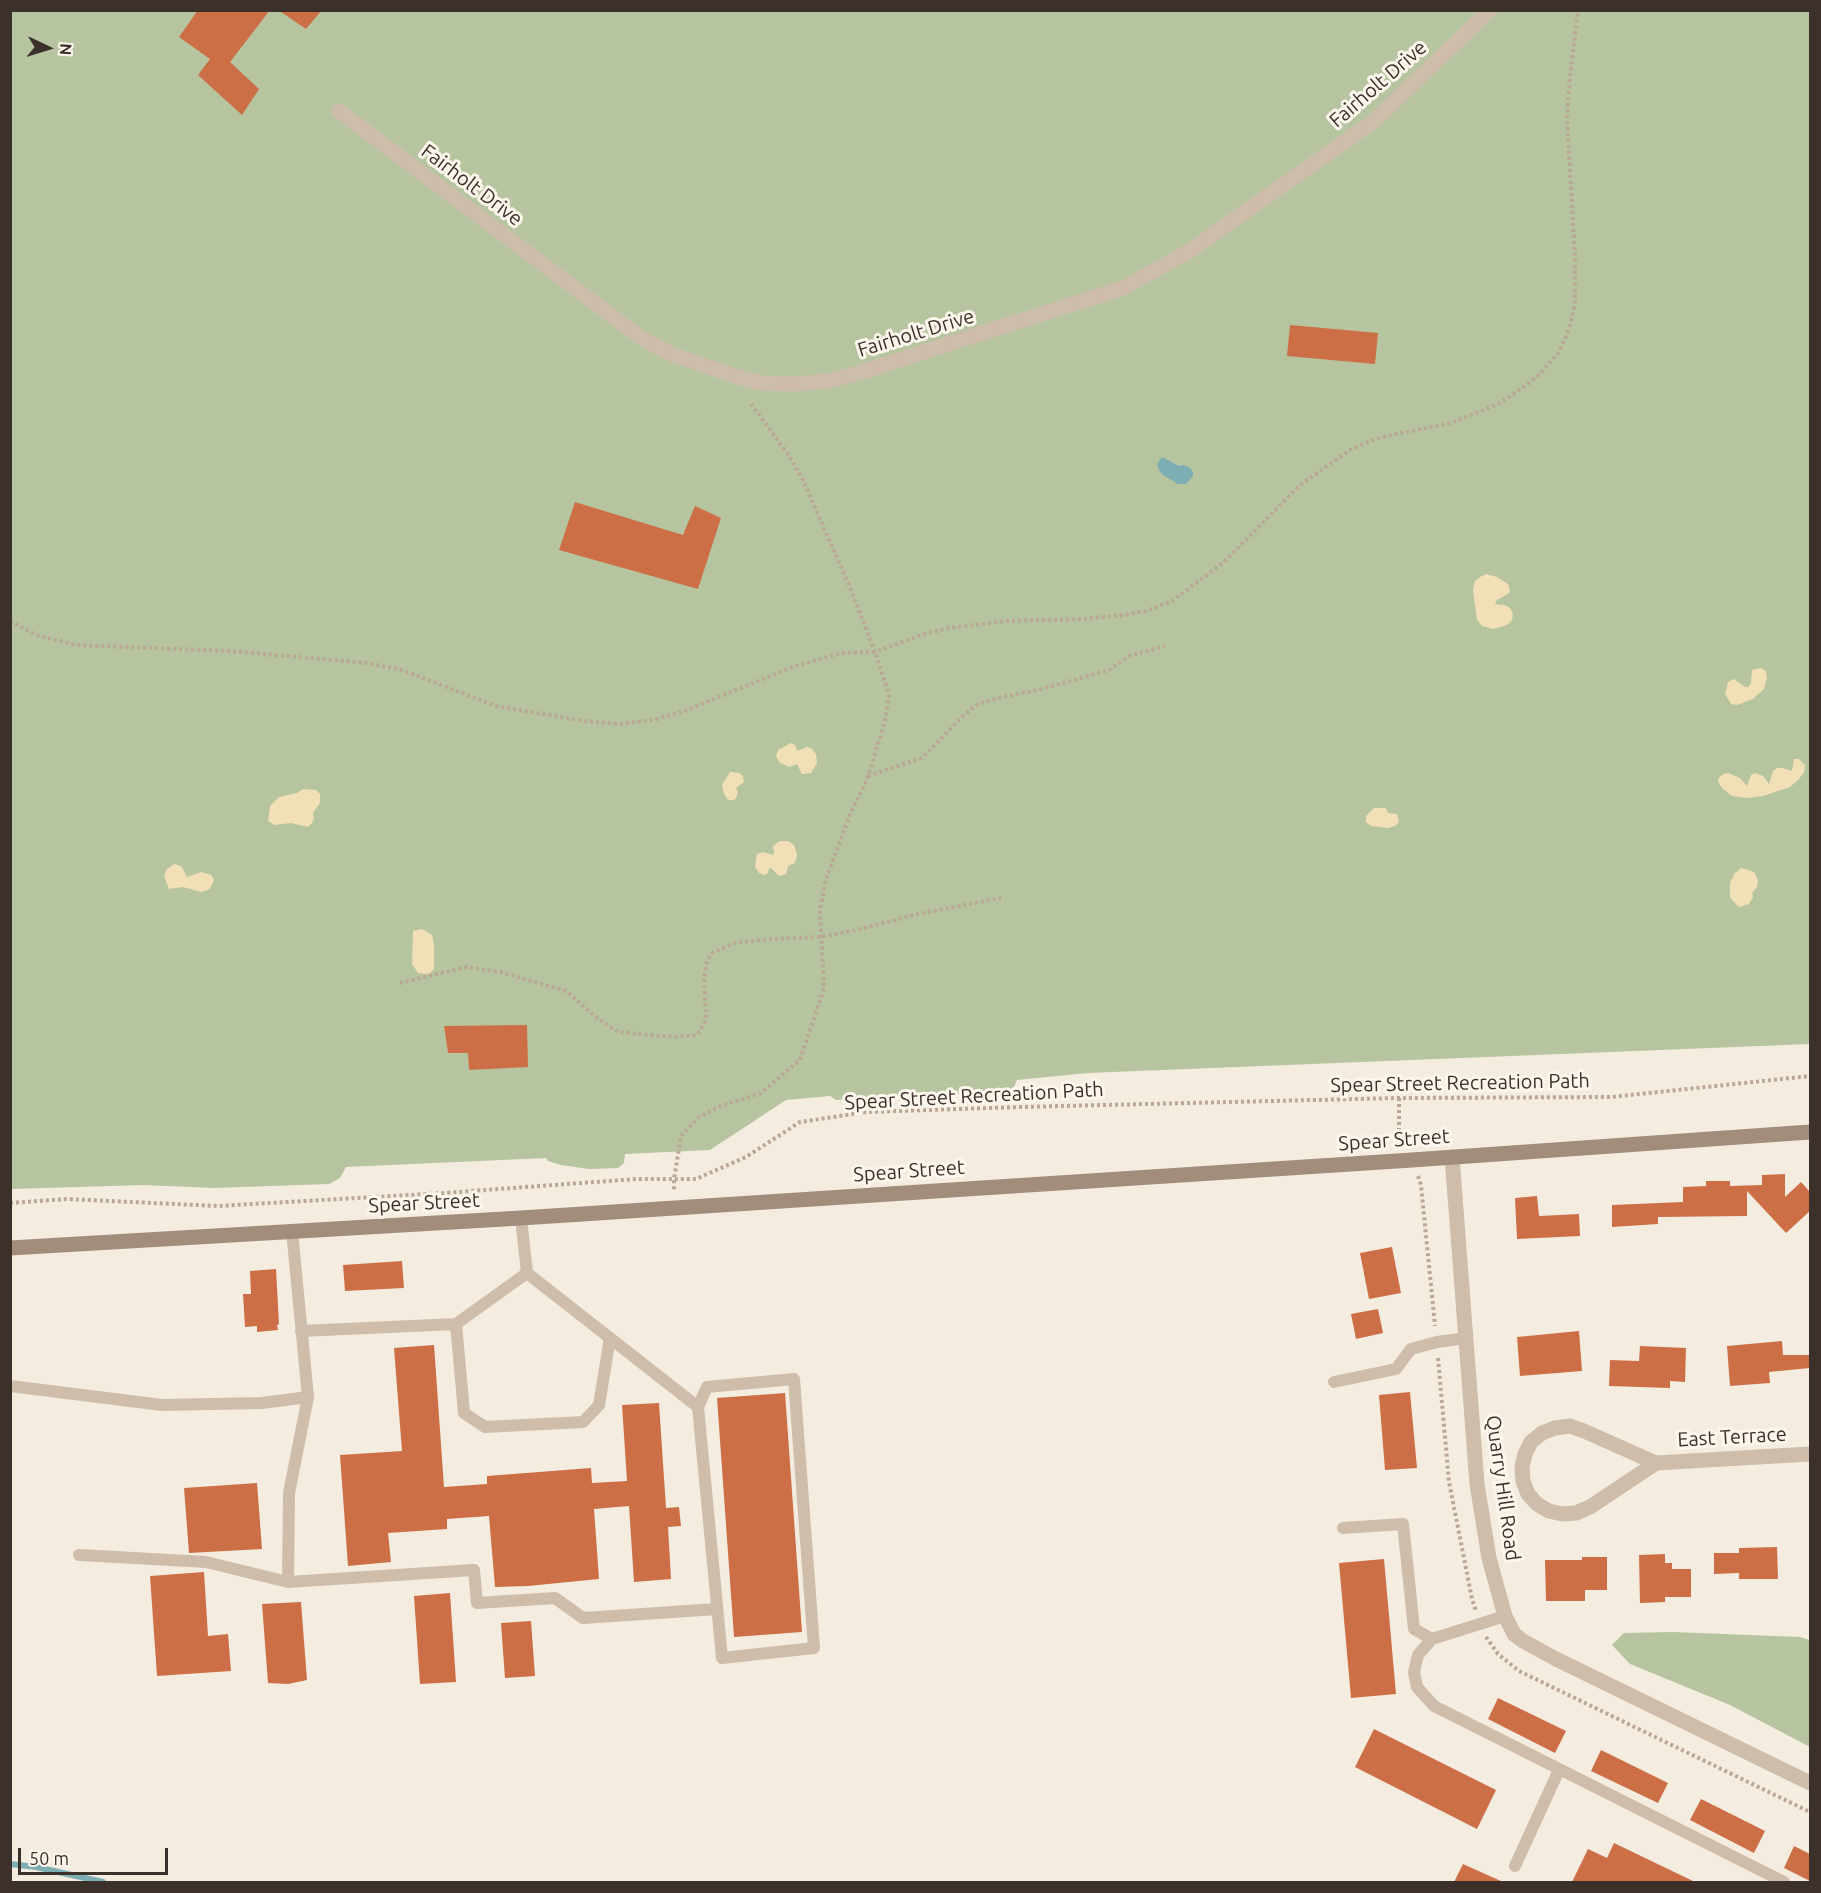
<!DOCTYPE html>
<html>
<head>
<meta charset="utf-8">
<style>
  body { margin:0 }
  #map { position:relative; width:1821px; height:1893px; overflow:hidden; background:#f5ece0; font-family:Ubuntu,sans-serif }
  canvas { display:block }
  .frame { position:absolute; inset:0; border:12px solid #3c312a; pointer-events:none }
  .north { position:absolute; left:18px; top:18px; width:60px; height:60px; -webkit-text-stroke:4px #fcf6ed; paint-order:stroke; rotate:94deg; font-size:16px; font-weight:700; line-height:24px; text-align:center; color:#3c312a }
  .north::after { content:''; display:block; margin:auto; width:21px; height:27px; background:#3c312a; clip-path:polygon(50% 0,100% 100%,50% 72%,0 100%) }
  .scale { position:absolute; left:18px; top:1848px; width:150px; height:27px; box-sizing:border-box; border:3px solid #3c312a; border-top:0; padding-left:8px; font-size:18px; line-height:21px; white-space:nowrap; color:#3c312a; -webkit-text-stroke:4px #fcf6ed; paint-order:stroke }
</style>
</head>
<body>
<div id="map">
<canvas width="1821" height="1893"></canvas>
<div class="frame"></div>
<div class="north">N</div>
<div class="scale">50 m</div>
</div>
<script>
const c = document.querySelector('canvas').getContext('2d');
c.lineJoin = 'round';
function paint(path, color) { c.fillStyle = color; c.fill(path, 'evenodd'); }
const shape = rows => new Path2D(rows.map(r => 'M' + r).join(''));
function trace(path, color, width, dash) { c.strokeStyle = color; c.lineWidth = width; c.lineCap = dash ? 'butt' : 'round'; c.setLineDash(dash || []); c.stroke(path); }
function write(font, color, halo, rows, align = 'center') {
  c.font = font + ' Ubuntu,sans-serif'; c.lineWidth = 6; c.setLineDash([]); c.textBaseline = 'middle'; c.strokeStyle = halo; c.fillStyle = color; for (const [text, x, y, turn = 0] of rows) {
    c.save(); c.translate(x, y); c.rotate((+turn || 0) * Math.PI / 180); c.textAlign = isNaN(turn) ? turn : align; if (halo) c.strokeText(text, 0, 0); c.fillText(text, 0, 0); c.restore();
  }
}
const green = shape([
  [10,11,1810,11,1810,1044,1088,1073,1017,1080,1013,1089,999,1093,931,1094,836,1100,830,1096,786,1100,710,1150,625,1154,624,1163,618,1168,589,1169,561,1165,548,1161,546,1158,346,1167,340,1178,329,1184,213,1188,144,1185,11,1189],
  [1673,1632,1800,1637,1810,1640,1810,1747,1730,1705,1630,1664,1612,1645,1624,1633]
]);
const sand = shape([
  [1486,574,1497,577,1508,584,1510,591,1508,594,1497,600,1495,604,1505,605,1510,608,1513,614,1512,620,1507,625,1493,629,1482,626,1477,620,1473,591,1475,581,1480,577],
  [1761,668,1766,671,1767,678,1764,689,1753,699,1737,705,1731,704,1725,694,1728,682,1734,679,1745,687,1748,687,1751,683,1752,670],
  [791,743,795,745,797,751,807,747,811,748,816,754,817,763,811,773,802,774,797,764,789,767,779,762,776,756,778,750],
  [1794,759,1799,759,1805,765,1804,772,1799,779,1790,787,1763,796,1747,798,1732,796,1723,789,1718,782,1718,779,1723,774,1728,773,1740,778,1747,786,1751,775,1755,773,1763,776,1769,784,1773,771,1777,768,1783,768,1792,771],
  [730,772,739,773,743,776,744,782,736,788,738,792,736,798,734,800,728,800,724,794,722,785],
  [303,789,316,790,320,794,320,803,313,813,314,818,312,823,308,827,291,823,275,825,268,821,270,806,279,797,297,793],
  [1374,808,1386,808,1388,813,1397,814,1399,822,1395,826,1388,828,1371,826,1366,822,1366,816],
  [780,841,788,841,794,845,797,854,795,863,788,866,786,874,779,876,771,868,769,868,768,873,765,875,759,873,755,867,757,854,763,852,773,855,774,852,773,846],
  [174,864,181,866,187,877,201,872,211,875,214,880,210,889,201,892,183,887,169,889,164,876,166,870],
  [1741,868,1749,870,1755,873,1758,882,1757,887,1752,893,1753,897,1749,904,1739,907,1732,900,1730,896,1730,883,1734,874],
  [422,929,432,935,434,944,434,969,430,973,425,974,418,973,412,964,413,931]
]);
const water = shape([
  [1162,457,1179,466,1183,465,1189,467,1193,472,1193,476,1186,484,1178,484,1163,475,1159,470,1157,464]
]);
const stream = shape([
  [10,1864,36,1867,103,1882]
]);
const building = shape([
  [198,10,270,10,230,62,259,89,242,115,198,75,210,59,179,37],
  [278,10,322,10,306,29],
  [1290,325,1378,333,1375,364,1287,356],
  [575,502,683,535,695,506,721,518,698,589,559,550],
  [527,1025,528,1067,469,1070,468,1053,448,1053,444,1026],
  [1785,1174,1785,1197,1801,1182,1810,1192,1810,1211,1786,1233,1747,1191,1747,1216,1658,1217,1658,1224,1612,1227,1612,1205,1683,1202,1683,1187,1706,1186,1706,1181,1730,1181,1730,1186,1762,1185,1762,1175],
  [1537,1196,1539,1216,1579,1214,1580,1236,1517,1239,1515,1198],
  [1392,1247,1401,1293,1369,1299,1360,1253],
  [402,1261,404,1288,345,1291,343,1265],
  [276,1269,279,1324,277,1325,278,1330,257,1332,257,1326,245,1327,243,1294,251,1294,250,1271],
  [1378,1309,1383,1333,1356,1339,1351,1314],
  [1579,1331,1582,1371,1520,1376,1517,1337],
  [1782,1341,1783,1355,1810,1355,1810,1368,1769,1372,1770,1383,1730,1386,1727,1346],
  [434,1345,444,1487,487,1484,487,1476,591,1468,592,1483,627,1481,622,1405,659,1403,666,1508,679,1507,681,1526,668,1527,671,1579,634,1582,629,1506,594,1509,599,1579,528,1586,495,1587,489,1516,447,1519,447,1529,388,1533,391,1562,348,1566,340,1455,402,1451,394,1348],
  [1640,1346,1686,1348,1685,1382,1670,1381,1670,1388,1609,1386,1610,1360,1639,1361],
  [1410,1392,1417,1468,1385,1470,1379,1395],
  [785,1393,802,1632,734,1637,717,1398],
  [257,1483,262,1549,189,1553,184,1488],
  [1777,1547,1778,1579,1739,1579,1739,1573,1714,1574,1714,1553,1739,1553,1739,1548],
  [1665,1554,1665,1563,1672,1563,1672,1569,1691,1569,1691,1597,1665,1597,1665,1602,1640,1603,1639,1555],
  [1582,1557,1607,1557,1607,1590,1585,1590,1585,1601,1546,1601,1545,1560,1582,1560],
  [1384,1559,1396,1694,1351,1698,1339,1563],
  [204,1572,208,1636,228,1634,231,1671,157,1676,150,1576],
  [450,1593,456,1682,420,1684,414,1596],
  [301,1602,307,1680,288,1684,268,1683,262,1604],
  [531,1621,535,1676,505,1678,501,1623],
  [1498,1698,1566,1731,1555,1753,1488,1719],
  [1374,1729,1496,1790,1477,1829,1355,1767],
  [1601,1750,1668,1783,1658,1803,1591,1771],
  [1701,1799,1765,1831,1754,1853,1690,1820],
  [1614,1843,1695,1882,1572,1882,1588,1849,1607,1858],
  [1794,1846,1810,1854,1810,1881,1784,1868],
  [1463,1864,1503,1882,1454,1882]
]);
const path = shape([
  [751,404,788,454,802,478,849,585,875,652,921,635,949,628,1007,621,1083,619,1124,615,1146,611,1172,601,1224,562,1300,485,1350,450,1370,441,1391,435,1451,423,1498,404,1521,389,1540,374,1558,353,1566,337,1572,318,1575,302,1575,256,1567,119,1570,76,1578,10],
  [10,621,36,635,76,645,230,651,367,663,402,670,496,706,583,721,619,724,653,720,684,711,793,667,842,653,875,652,889,695,885,721,867,780,851,812,826,879,820,911,824,988,800,1060,761,1093,721,1106,699,1117,681,1136,674,1179,674,1192],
  [868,776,922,758,963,716,978,704,1002,697,1038,690,1109,670,1129,656,1165,646],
  [400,983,467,967,500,972,566,991,596,1017,618,1032,673,1037,697,1035,706,1020,704,978,707,961,712,953,735,943,769,939,820,937,852,931,918,914,1001,898],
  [1399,1098,1399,1134,1404,1144],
  [1418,1176,1421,1185,1435,1326],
  [10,1203,67,1199,218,1206,444,1193,636,1179,696,1179,746,1157,800,1122,866,1112,1021,1107,1399,1098,1611,1097,1810,1076],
  [1438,1358,1449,1482,1472,1599,1476,1611],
  [1486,1637,1498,1654,1519,1671,1810,1812]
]);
const service = shape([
  [521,1218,527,1273,698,1407,722,1658,814,1648,794,1379,707,1387,698,1407],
  [292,1231,308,1397,289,1493,288,1582,474,1570,477,1603,555,1598,583,1618,717,1609],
  [456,1324,464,1413,485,1427,583,1422,599,1405,610,1338],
  [301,1331,456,1324,527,1273],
  [1334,1382,1396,1369,1411,1349,1437,1342,1466,1338],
  [10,1386,162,1405,262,1403,308,1397],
  [1343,1528,1403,1524,1414,1629,1432,1639],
  [79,1555,206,1562,288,1582],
  [1505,1616,1432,1639,1418,1655,1414,1672,1417,1687,1434,1706,1784,1882],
  [1515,1866,1559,1770]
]);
const minor = shape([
  [339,111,640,337,671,354,735,376,759,383,796,384,829,381,858,373,1123,288,1188,252,1374,121,1490,10],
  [1452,1157,1477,1484,1489,1558,1505,1616,1514,1634,1523,1641,1556,1659,1810,1783],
  [1656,1463,1590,1507,1576,1513,1562,1514,1549,1511,1537,1504,1528,1494,1523,1481,1522,1467,1525,1454,1531,1442,1542,1433,1555,1428,1570,1426,1584,1431,1656,1463,1810,1454]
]);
const secondary = shape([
  [10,1248,521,1218,1412,1160,1810,1132]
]);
const streetNames = [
  ["Fairholt Drive",1378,84,-41],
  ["Fairholt Drive",472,185,37],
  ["Fairholt Drive",916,333,-17],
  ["Spear Street Recreation Path",1460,1083,-1],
  ["Spear Street Recreation Path",974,1096,-3],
  ["Spear Street",1394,1140,-4],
  ["Spear Street",909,1171,-4],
  ["Spear Street",424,1203,-3],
  ["East Terrace",1732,1437,-3],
  ["Quarry Hill Road",1503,1488,82]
];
paint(green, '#b6c59f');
paint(sand, '#f1e0b6');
paint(water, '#7daeb4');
trace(stream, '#7daeb4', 6);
paint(building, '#cd6f46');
trace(path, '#baa795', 4, [3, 3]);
trace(service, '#cebdab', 12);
trace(minor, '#cebdab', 15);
trace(secondary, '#a28c7c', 15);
write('20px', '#3c312a', '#fcf6ed', streetNames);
</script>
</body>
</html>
